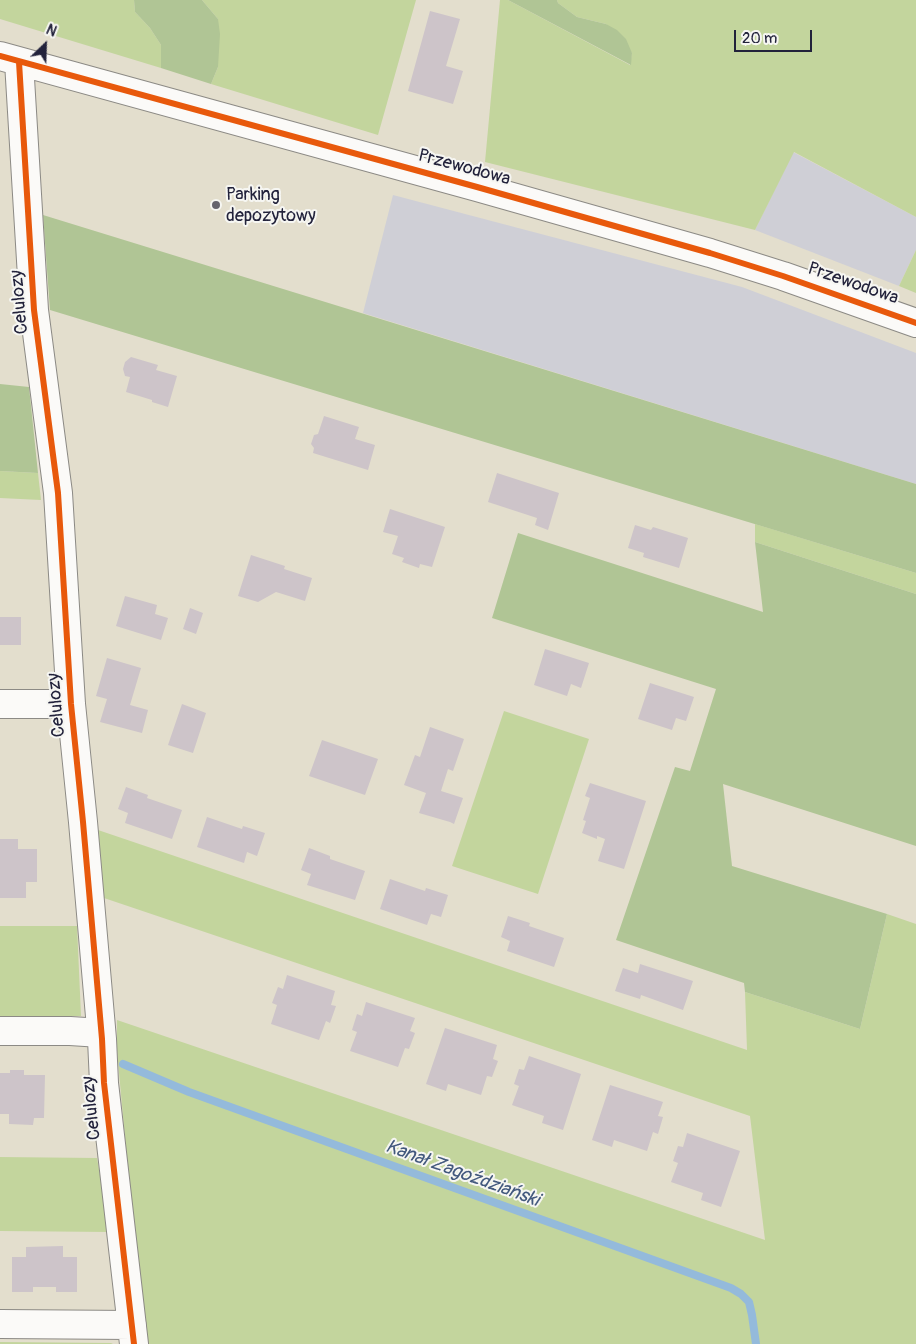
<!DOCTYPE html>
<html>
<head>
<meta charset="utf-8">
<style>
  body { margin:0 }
  #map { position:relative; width:916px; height:1344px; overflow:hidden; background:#e3decd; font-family:Pangolin,sans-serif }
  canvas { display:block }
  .north { position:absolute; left:20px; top:20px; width:50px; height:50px; -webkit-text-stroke:4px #f6f6f2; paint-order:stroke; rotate:24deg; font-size:14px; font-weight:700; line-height:20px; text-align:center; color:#22223b }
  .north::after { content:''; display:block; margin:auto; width:18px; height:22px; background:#22223b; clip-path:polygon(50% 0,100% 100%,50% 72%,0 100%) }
  .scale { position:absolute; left:734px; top:30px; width:78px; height:22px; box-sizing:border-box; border:2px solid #22223b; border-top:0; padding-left:6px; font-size:15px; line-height:18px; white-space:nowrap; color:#22223b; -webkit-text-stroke:4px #f6f6f2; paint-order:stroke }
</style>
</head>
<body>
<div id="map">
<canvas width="916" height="1344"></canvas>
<div class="north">N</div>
<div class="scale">20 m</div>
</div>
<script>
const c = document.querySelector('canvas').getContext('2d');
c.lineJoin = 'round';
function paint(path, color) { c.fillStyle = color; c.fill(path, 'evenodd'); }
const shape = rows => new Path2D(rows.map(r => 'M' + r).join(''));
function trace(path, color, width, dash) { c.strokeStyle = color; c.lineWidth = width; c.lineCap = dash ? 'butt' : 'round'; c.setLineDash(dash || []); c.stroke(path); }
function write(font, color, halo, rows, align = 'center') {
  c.font = font + ' Pangolin,sans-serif'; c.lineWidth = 4; c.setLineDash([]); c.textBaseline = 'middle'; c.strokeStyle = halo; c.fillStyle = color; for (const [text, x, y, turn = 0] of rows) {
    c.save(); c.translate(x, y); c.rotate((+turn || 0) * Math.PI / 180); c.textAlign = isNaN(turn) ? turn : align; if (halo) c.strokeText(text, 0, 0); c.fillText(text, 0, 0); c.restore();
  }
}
const industrial = shape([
  [793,152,916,217,916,250,899,286,755,230],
  [393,195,742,287,916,353,916,484,363,313]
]);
const green = shape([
  [0,0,134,0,135,12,150,28,161,45,161,68,0,19],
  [202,0,416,0,378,135,211,84,218,67,218,19],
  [500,0,508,0,630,65,632,53,606,24,577,17,558,3,557,0,916,0,916,217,794,152,755,230,485,162],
  [916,250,916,293,899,286],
  [0,471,38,473,41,500,0,498],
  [755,524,916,573,916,594,755,542],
  [504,711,589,739,538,894,452,866],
  [98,830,747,1050,745,992,860,1029,887,914,916,924,916,1344,144,1344,117,1051,117,1020,765,1240,750,1116,104,898],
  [0,926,77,926,81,1016,0,1016],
  [0,1157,97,1158,110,1232,0,1231],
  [0,1342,111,1343,113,1344,0,1344]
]);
const forest = shape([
  [134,0,202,0,218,19,220,34,218,67,211,84,161,68,161,45,150,28,135,12],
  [508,0,557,0,558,3,577,17,606,24,617,30,626,39,632,53,631,65],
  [43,215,916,484,916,573,50,310],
  [0,384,29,387,38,473,0,471],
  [518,533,763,612,755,542,916,594,916,846,723,784,732,866,887,914,860,1029,745,992,744,983,616,940,675,767,690,771,716,689,492,618]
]);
const stream = shape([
  [123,1064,189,1092,731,1288,741,1294,749,1302,752,1315,756,1344]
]);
const building = shape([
  [430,11,460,19,446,66,463,71,453,104,408,91],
  [131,357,158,365,156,370,177,376,168,407,152,402,152,400,126,392,130,377,125,376,123,369,125,362],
  [324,416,359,427,355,439,375,445,368,470,313,453,314,448,311,444,314,435,318,434],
  [497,473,559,493,548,530,535,525,537,518,488,502],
  [390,509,445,527,432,567,420,564,419,568,402,562,404,558,392,554,398,536,383,532],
  [635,525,651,530,653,527,688,538,679,568,643,557,644,553,628,548],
  [251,555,285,566,284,569,312,578,305,601,276,592,258,602,238,596],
  [125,596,157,605,155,614,168,618,161,640,116,626],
  [190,608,203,613,196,634,183,629],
  [0,617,21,617,21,645,0,645],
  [545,649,589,663,581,688,571,684,567,696,534,685],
  [107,658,141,668,130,705,148,710,142,733,100,722,107,699,96,696],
  [650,683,694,697,686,721,676,718,672,730,638,719],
  [182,704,206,713,193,753,168,745],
  [430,727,464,739,453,771,448,769,441,791,463,798,454,824,450,822,419,813,426,793,404,785,415,755,420,757],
  [322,740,378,759,365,795,309,776],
  [590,783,646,801,624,869,598,861,605,839,597,836,597,839,582,833,586,821,583,820,590,798,585,796],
  [126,787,148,795,147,798,182,810,172,839,125,823,128,813,118,809],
  [207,817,242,829,243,826,265,833,257,856,247,852,244,863,197,847],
  [0,839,18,839,18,849,37,849,37,882,26,882,26,898,0,898],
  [309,848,330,856,330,859,365,871,355,900,307,885,311,874,301,870],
  [390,879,425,891,426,888,448,895,441,917,431,914,427,925,380,909],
  [508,916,530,923,529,926,564,938,554,967,507,951,510,941,501,937],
  [640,964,693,981,683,1010,641,995,640,999,615,991,623,968,638,973],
  [287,975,335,991,331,1005,336,1006,330,1023,326,1021,319,1040,271,1024,277,1005,272,1003,278,987,283,989],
  [366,1002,415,1018,410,1031,415,1033,409,1049,405,1048,398,1067,350,1051,357,1032,352,1030,357,1014,362,1016],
  [445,1028,497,1045,493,1059,498,1061,492,1077,487,1076,481,1095,448,1084,446,1091,426,1084],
  [529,1056,581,1074,563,1130,542,1123,544,1116,512,1105,519,1086,514,1084,519,1069,524,1070],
  [10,1070,24,1070,24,1075,45,1075,44,1118,34,1118,33,1125,9,1124,9,1114,0,1114,0,1073,10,1073],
  [610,1085,663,1102,658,1116,663,1117,658,1134,653,1132,647,1151,614,1140,612,1147,592,1140],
  [687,1133,740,1151,721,1207,701,1200,703,1193,671,1182,678,1163,673,1161,678,1146,683,1147],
  [63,1246,63,1257,77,1257,77,1292,56,1292,56,1287,33,1287,33,1292,12,1292,12,1257,26,1257,26,1247]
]);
const minor = shape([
  [0,56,477,187,710,253,783,276,916,323],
  [19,62,34,310,58,493,71,704,83,822,102,1039,104,1083,134,1344],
  [0,704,71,704],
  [0,1031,70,1031,101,1033],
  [0,1324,132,1325]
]);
const cycleway = shape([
  [0,56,477,187,710,253,783,276,916,323],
  [19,62,34,310,58,493,71,704,83,822,102,1039,104,1083,134,1344]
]);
const markers = [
  [216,205,5,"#66646e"]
];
const streetNames = [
  ["Przewodowa",464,168,15],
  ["Przewodowa",853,284,19],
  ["Celulozy",20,302,-95],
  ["Celulozy",57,705,-95],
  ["Celulozy",92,1108,-96]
];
const poiNames = [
  ["Parking",226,195],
  ["depozytowy",226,216]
];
const waterNames = [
  ["Kanał Zagoździański",462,1174,20]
];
paint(industrial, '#cfcfd6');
paint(green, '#c3d59d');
paint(forest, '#b0c595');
trace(stream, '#94badb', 8);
paint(building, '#cdc4c9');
trace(minor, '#8c8a85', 30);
trace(minor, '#fbfaf8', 28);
trace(cycleway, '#e8590c', 6);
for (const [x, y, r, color] of markers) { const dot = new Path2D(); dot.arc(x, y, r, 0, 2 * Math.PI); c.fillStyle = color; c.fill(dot); trace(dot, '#f6f6f2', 2); }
write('18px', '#22223b', '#f6f6f2', streetNames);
write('18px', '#22223b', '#f6f6f2', poiNames, 'left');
write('italic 19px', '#42587d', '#f6f6f2', waterNames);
</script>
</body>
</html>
